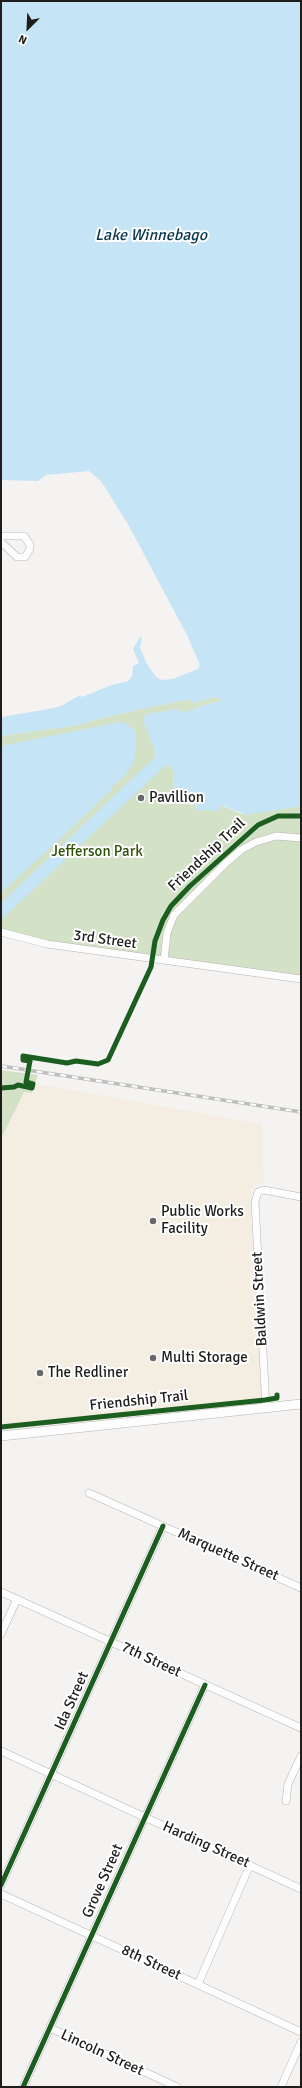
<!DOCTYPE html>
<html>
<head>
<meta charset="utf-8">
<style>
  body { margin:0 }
  #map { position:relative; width:302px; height:2088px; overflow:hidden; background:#f5f3f1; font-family:Signika,sans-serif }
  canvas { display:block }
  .frame { position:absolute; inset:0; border:2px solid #1e1d1c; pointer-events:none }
  .north { position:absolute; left:8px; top:8px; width:40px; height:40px; -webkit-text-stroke:3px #fff; paint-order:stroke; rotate:204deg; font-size:11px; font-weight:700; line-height:16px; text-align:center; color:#1e1d1c }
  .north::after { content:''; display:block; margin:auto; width:14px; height:18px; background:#1e1d1c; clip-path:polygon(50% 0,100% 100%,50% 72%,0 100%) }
</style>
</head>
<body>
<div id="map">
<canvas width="302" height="2088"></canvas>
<div class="frame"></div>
<div class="north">N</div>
</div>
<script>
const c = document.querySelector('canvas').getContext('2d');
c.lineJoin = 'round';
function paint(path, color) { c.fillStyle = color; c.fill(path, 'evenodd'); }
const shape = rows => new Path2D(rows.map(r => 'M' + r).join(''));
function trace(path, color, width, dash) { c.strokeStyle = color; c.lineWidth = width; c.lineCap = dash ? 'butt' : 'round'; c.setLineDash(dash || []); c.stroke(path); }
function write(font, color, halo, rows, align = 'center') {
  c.font = font + ' Signika,sans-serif'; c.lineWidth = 4; c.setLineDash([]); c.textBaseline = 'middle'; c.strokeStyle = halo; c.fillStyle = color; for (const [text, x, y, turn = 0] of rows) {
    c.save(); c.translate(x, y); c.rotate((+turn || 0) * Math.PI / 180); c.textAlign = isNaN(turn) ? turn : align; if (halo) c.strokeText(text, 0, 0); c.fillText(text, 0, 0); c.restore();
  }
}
const industrial = shape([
  [37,1084,262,1124,264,1183,257,1184,252,1189,250,1198,262,1393,259,1401,254,1405,1,1429,1,1139,24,1091,32,1093]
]);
const green = shape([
  [215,697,221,699,220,701,195,708,171,766,173,769,174,797,191,805,220,805,242,814,301,806,301,977,49,942,1,931,1,736,78,725,101,718,183,700,189,699,193,703],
  [1,1070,38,1075,32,1093,24,1092,1,1139]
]);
const water = shape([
  [1,1,301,1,301,806,247,815,221,805,219,811,196,810,195,805,183,802,174,797,173,770,167,764,1,920,1,903,155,757,155,751,143,720,147,714,178,709,181,712,194,710,195,708,220,701,221,699,215,697,193,703,189,699,101,718,78,725,1,736,1,717,49,709,61,706,80,695,82,697,109,686,128,681,132,676,133,666,139,663,133,649,140,637,142,638,140,648,147,664,156,677,162,680,172,679,198,669,200,665,187,635,129,526,101,481,89,471,46,475,38,481,1,480],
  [120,722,127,724,136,732,136,746,134,761,124,777,113,785,111,790,62,837,1,893,1,746]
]);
const minor = shape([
  [1,536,24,536,30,545,30,549,25,557,17,557,1,542],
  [1,932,47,944,301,979],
  [164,960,167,933,174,915,226,863,241,850,256,842,276,836,301,838],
  [266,1408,255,1202,258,1192,264,1190,301,1197],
  [89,1493,301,1588],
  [1,1592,301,1728],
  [1,1634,17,1599],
  [1,1751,301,1889],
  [286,1801,288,1784,301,1756],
  [1,1885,163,1526],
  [1,1894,301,2032],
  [198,1984,250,1865],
  [50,2028,177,2087],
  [23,2087,205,1685],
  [281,2087,301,2042]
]);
const major = shape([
  [1,1436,301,1404]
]);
const rail = shape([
  [1,1066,301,1112]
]);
const cycleway = shape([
  [1,1088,14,1087,18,1085,32,1088,33,1084,26,1082,30,1061,23,1060,23,1056,67,1063,76,1061,98,1064,108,1060,151,967,155,941,163,920,171,906,190,886,258,825,278,816,301,816],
  [1,1427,265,1400,277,1398,277,1395],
  [1,1885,163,1526],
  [23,2087,205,1685]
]);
const markers = [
  [141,798,4,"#696867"],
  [153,1221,4,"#696867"],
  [153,1358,4,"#696867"],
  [40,1373,4,"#696867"]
];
const poiNames = [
  ["Pavillion",149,798],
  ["Public Works",161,1212],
  ["Facility",161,1229],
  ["Multi Storage",161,1358],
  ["The Redliner",48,1373]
];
const parkNames = [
  ["Jefferson Park",97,852]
];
const streetNames = [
  ["Friendship Trail",207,855,-43],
  ["3rd Street",105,940,8],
  ["Baldwin Street",260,1299,-93],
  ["Friendship Trail",139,1401,-6],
  ["Marquette Street",228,1555,24],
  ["7th Street",151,1660,25],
  ["Ida Street",72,1701,-66],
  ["Harding Street",206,1845,24],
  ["Grove Street",103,1881,-66],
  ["8th Street",151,1963,25],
  ["Lincoln Street",102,2053,25]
];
const waterNames = [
  ["Lake Winnebago",151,236]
];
paint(industrial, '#f4ede1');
paint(green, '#d3e2c7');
paint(water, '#c5e4f6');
trace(minor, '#b4b3b1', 8);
trace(major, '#b4b3b1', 10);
trace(minor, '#fefdfd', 7);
trace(major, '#fefdfd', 9);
trace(rail, '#bdbdbc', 3.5);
trace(rail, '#fff', 2, [6]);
trace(cycleway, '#1b5e20', 5);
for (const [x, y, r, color] of markers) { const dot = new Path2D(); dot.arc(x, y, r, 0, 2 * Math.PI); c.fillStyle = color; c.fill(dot); trace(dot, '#fff', 1.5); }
write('15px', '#1e1d1c', '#fff', poiNames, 'left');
write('15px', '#2b5008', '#fff', parkNames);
write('15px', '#1e1d1c', '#fff', streetNames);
write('italic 16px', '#09384f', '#fff', waterNames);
</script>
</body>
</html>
